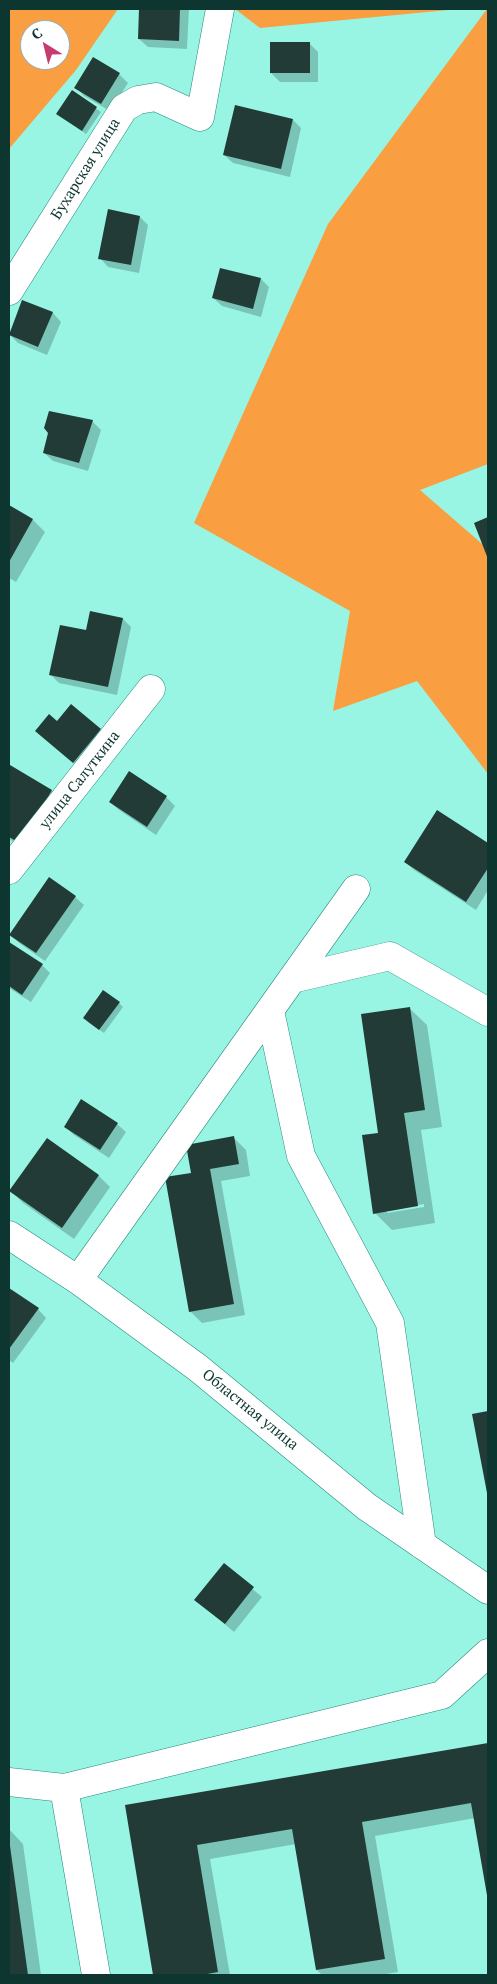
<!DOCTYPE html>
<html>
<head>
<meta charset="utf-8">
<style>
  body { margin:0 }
  #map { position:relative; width:497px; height:1984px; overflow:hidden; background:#98f5e4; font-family:"PT Serif",serif }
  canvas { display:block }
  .frame { position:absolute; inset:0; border:10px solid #0d3630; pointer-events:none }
  .north { position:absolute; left:20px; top:20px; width:50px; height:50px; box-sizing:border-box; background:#fff; border:1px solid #9eafac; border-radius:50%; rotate:324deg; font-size:14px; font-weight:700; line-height:20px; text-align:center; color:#0d3630 }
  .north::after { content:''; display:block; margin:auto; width:18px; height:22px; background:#c63b70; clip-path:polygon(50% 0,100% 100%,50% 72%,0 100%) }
</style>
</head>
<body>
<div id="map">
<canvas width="497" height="1984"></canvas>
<div class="frame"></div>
<div class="north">С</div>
</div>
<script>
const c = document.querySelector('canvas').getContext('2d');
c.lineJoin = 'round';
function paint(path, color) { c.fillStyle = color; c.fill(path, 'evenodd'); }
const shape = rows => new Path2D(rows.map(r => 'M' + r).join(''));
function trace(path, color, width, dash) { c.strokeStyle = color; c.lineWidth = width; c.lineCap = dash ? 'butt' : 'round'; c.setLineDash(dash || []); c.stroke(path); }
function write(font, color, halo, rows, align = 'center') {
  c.font = font + ' "PT Serif",serif'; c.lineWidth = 5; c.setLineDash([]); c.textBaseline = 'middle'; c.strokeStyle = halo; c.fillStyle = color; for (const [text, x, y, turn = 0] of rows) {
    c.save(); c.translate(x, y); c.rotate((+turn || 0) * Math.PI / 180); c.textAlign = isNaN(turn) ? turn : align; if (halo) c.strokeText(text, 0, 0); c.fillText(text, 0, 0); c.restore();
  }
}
const green = shape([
  [9,9,118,9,76,70,9,149],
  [30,30,60,30,60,60,30,60],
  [235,9,459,9,260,28],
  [487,9,488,464,420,490,488,549,488,774,417,681,333,711,350,611,194,523,328,224]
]);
const shadow = shape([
  [140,9,189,9,187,49,148,47,139,39],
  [309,43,318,52,318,82,280,82,271,73],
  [119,74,128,83,110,111,84,96,76,87],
  [73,92,101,112,86,134,58,114],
  [293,120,301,128,290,177,233,163,224,155],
  [140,217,148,225,139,273,108,267,100,258],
  [261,279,269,287,261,317,222,306,213,298],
  [23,301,53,313,61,322,47,355,18,343,9,334],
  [92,421,101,430,88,471,53,461,44,453],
  [9,507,33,520,45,532,16,582,9,578],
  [123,619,131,627,117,695,59,683,50,674,87,632],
  [71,706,109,739,82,770,36,731,58,722],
  [10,767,52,791,60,800,30,852,9,839,9,769],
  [129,773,166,797,175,806,156,835,119,810,110,802],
  [438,811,488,844,488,890,476,910,414,870,405,862],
  [49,879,75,897,84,905,45,961,19,943,11,935],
  [9,943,42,965,50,973,31,1002,9,988],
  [119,1003,123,1007,104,1033,88,1022],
  [409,1008,427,1025,442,1127,421,1130,435,1223,392,1230,375,1213,380,1134],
  [424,1204,424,1207,387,1213,387,1210],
  [117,1124,126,1132,109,1158,74,1135,65,1127],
  [234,1138,246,1150,250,1176,221,1181,245,1315,202,1323,190,1311,192,1174],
  [48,1140,99,1176,110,1187,74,1239,23,1203,11,1191],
  [9,1290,38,1309,46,1318,13,1363,9,1360],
  [488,1412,488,1492,473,1415],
  [224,1565,262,1597,234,1632,196,1600],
  [488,1744,488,1899,475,1818,375,1836,398,1972,381,1975,322,1975,317,1970,296,1844,210,1859,230,1975,154,1975,126,1806],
  [9,1829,23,1844,41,1975,9,1975]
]);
const building = shape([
  [139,9,180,9,179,41,138,39],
  [270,42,310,42,310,73,270,73],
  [93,57,120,73,101,104,74,88],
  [72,90,97,107,82,131,56,114],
  [235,105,293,119,281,169,223,155],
  [108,209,140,216,131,265,98,259],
  [220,268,261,278,253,309,212,298],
  [22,300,53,312,38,347,9,335],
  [49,411,93,420,79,463,43,453,48,433,44,428],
  [9,505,33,519,9,562],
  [488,517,488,559,474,523],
  [90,611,123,618,108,687,49,675,60,625,86,630],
  [71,704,101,729,73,763,35,731,49,714,57,721],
  [10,765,52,790,21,844,9,837],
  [129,771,167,796,147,827,109,802],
  [437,810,488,843,488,868,466,902,404,862],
  [49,877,76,896,36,953,9,935],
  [9,942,43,964,22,995,9,986],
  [103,990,120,1002,99,1030,83,1018],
  [410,1007,425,1110,404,1113,418,1206,373,1214,362,1135,378,1133,361,1014],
  [81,1099,118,1123,100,1150,64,1127],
  [234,1136,239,1164,210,1169,234,1304,189,1312,165,1177,191,1173,186,1145],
  [47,1138,99,1175,62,1228,9,1191],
  [9,1288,39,1308,9,1349],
  [488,1411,488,1493,487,1493,472,1414],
  [224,1563,254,1587,225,1624,194,1600],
  [488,1743,488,1901,471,1803,362,1822,385,1959,316,1970,292,1829,197,1845,218,1972,202,1975,153,1975,125,1805],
  [9,1846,10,1846,28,1975,9,1975]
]);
const street = shape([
  [9,291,124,108,138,100,156,97,200,117,220,9],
  [9,870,151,689],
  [292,979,390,956,488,1012],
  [270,1011,301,1156,390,1323,422,1545],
  [9,1235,78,1280,198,1368,367,1507,488,1590],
  [78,1280,356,889],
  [9,1782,64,1788,442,1695,488,1653],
  [64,1788,96,1975]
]);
const streetNames = [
  ["Бухарская улица",86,169,-58],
  ["улица Салуткина",80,780,-52],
  ["Областная улица",250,1410,39]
];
paint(green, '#fa9e42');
paint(shadow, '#0003');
paint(building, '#223b36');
trace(street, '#268a7c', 29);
trace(street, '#fff', 28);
write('15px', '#0d3630', '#fff', streetNames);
</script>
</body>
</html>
